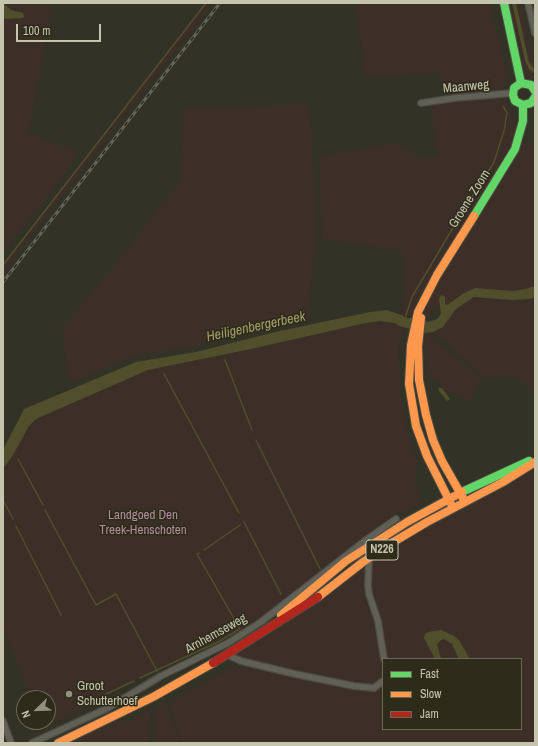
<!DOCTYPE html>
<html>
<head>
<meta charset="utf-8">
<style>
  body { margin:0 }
  #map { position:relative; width:538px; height:746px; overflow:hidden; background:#333226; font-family:"Archivo Narrow",sans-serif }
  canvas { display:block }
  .frame { position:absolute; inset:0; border:4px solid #c5c4af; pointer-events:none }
  .legend { position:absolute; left:382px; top:658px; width:140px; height:72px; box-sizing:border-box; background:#2d2b1a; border:1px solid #6a6856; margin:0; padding:5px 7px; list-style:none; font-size:12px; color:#c5c4af }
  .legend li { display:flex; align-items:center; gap:8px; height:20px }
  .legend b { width:20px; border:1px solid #6a6856 }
  .north { position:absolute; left:16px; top:690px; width:40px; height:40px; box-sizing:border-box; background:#2d2b1a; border:1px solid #6a6856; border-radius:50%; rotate:247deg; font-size:11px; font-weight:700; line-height:16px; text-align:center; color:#c5c4af }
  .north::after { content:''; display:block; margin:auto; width:14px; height:18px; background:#92917f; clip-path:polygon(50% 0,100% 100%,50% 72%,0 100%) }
  .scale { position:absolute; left:16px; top:24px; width:85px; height:18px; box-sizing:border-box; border:2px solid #c5c4af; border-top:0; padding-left:5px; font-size:12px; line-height:14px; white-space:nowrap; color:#c5c4af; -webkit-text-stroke:3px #2d2b1a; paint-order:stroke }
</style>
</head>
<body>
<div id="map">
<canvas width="538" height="746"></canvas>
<div class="frame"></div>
<ul class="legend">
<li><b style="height:5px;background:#63d668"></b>Fast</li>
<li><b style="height:5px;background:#ff974d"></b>Slow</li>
<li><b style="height:5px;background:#b3261e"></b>Jam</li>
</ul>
<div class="north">N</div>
<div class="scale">100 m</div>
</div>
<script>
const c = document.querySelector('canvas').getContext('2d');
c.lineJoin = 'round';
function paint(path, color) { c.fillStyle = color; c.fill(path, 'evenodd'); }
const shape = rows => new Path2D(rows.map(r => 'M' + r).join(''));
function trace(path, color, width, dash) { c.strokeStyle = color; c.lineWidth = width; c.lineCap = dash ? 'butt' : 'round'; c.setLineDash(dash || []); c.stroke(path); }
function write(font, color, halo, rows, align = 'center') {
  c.font = font + ' "Archivo Narrow",sans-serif'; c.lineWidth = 3; c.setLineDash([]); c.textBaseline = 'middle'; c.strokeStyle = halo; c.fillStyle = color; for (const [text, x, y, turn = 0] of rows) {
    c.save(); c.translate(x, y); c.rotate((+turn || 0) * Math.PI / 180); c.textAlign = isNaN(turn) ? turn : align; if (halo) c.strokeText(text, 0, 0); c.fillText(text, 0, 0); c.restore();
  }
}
const green = shape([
  [3,3,52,3,29,133,77,151,75,158,70,167,3,253,3,18,8,19,23,13,11,10,4,4,3,6],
  [204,3,213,3,3,272,3,263],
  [356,3,490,3,508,76,503,91,444,95,440,73,365,76],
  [507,3,512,3,525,61,529,69,535,74,535,85,528,80,524,74,519,57],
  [516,3,527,3,521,5,532,57,535,56,535,70,529,62],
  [504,97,511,111,522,143,535,141,535,286,525,289,513,291,475,288,464,293,447,305,445,304,445,300,439,299,439,303,428,319,402,315,404,274,401,250,329,241,322,241,319,156,402,142,403,149,413,148,415,158,437,155,430,103],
  [309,104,318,232,311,282,309,320,273,327,194,346,134,356,70,383,61,329,123,254,180,181,184,109],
  [474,297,511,300,530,299,533,314,535,314,535,392,532,388,511,375,484,378,433,332,443,327,456,309],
  [380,321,395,323,404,328,399,346,400,396,402,396,407,431,417,460,415,485,417,491,423,501,423,502,402,513,400,512,390,519,395,525,327,573,322,567,314,573,315,575,283,601,284,602,242,630,162,669,161,668,114,689,115,692,42,729,39,722,48,722,48,698,30,698,3,627,3,469,13,455,29,426,36,419,148,370,251,349,366,323],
  [426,333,483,379,468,403,426,375,424,347],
  [535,465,535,743,181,743,168,703,238,663,229,660,238,656,238,654,282,626,375,560,427,527],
  [383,659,521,659,521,729,383,729],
  [164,700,178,737,180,743,154,743,156,707],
  [3,707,17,742,15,743,8,743,3,728],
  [151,708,149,743,64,743,97,729,125,719,127,723]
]);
const water = shape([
  [512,3,516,3,529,62,535,70,535,74,529,69,525,61],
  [4,4,11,10,23,13,24,17,22,18,8,19,3,18],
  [535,286,535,297,529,299,511,300,474,297,456,309,443,327,433,332,426,333,399,326,395,323,380,321,366,323,251,349,148,370,36,419,29,426,13,455,3,469,3,450,24,409,136,362,196,352,275,332,370,312,386,310,402,315,405,318,414,318,428,322,437,319,441,314,439,299,440,297,442,295,445,297,445,304,447,305,464,293,475,288,513,291,525,289],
  [438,388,442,388,450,399,447,401,439,391],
  [441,630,454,636,459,640,470,659,459,659,452,644,444,639,441,640,437,644,441,659,435,659,424,638,425,634,428,632]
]);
const stream = shape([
  [3,265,206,3],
  [405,318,412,297,454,226,494,162,504,131,507,113,503,106],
  [225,360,252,430],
  [164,374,239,513],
  [256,440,320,569],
  [18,459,43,505],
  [3,500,13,519],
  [45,510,96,605,116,594,157,671],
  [244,522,281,594],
  [16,526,61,615],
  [204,550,240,525],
  [140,678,220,641,240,629,197,554,199,553],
  [104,695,134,681]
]);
const street = shape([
  [528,3,535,33],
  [421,103,455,98,513,93],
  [369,558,368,585,369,594,378,621,384,659],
  [228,655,241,661,295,674,354,686,374,688,383,681],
  [3,721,11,743],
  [32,743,106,709,161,676,228,643,261,622,366,540,396,519]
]);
const fast = shape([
  [504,3,521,83],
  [535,91,531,85,521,83,514,88,513,95,515,101,523,105,531,103,535,97],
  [474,216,515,149,523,121,523,105],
  [462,492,529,461]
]);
const slow = shape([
  [421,318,418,346,419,380,426,415,433,440,442,461,463,498],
  [451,504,427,456,416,426,409,384,411,345,418,312,437,275,474,216],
  [318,597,363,562,390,544,427,522,503,482,535,462],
  [281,615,346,561,407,522,462,492],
  [58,743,153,697,213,663]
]);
const jam = shape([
  [213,663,318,597]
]);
const rail = shape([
  [3,282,220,3]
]);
const markers = [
  [69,694,4,"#92917f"]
];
const shields = [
  [382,550,32]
];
const shieldNames = [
  ["N226",382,550]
];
const streetNames = [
  ["Maanweg",466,87,-5],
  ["Groene Zoom",470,199,-58],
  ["Arnhemseweg",216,634,-29]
];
const parkNames = [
  ["Landgoed Den",143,516],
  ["Treek-Henschoten",143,531]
];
const poiNames = [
  ["Groot",77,687],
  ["Schutterhoef",77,702]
];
const waterNames = [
  ["Heiligenbergerbeek",256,327,-12]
];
paint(green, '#3c2f27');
paint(water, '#514e2c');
trace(stream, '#514e2c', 1.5);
trace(street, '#4e4d44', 8);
trace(fast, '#4e4d44', 10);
trace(slow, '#4e4d44', 10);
trace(jam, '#4e4d44', 10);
trace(street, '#616056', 5.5);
trace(fast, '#63d668', 8);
trace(slow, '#ff974d', 8);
trace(jam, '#b3261e', 8);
trace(rail, '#64645a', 3);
trace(rail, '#2d2b1a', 1.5, [4.5]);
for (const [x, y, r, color] of markers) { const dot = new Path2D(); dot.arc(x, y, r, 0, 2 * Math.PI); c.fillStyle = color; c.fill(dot); trace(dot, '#2d2b1a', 1.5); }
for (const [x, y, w] of shields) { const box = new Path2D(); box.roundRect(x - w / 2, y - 10, w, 20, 3); c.fillStyle = '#2d2b1a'; c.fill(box); trace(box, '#c5c4af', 1); }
write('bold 12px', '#c5c4af', null, shieldNames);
write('13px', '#c5c4af', '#2d2b1a', streetNames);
write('13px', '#af8e9c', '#2d2b1a', parkNames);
write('13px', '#c5c4af', '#2d2b1a', poiNames, 'left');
write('italic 14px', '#a39e69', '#2d2b1a', waterNames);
</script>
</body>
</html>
